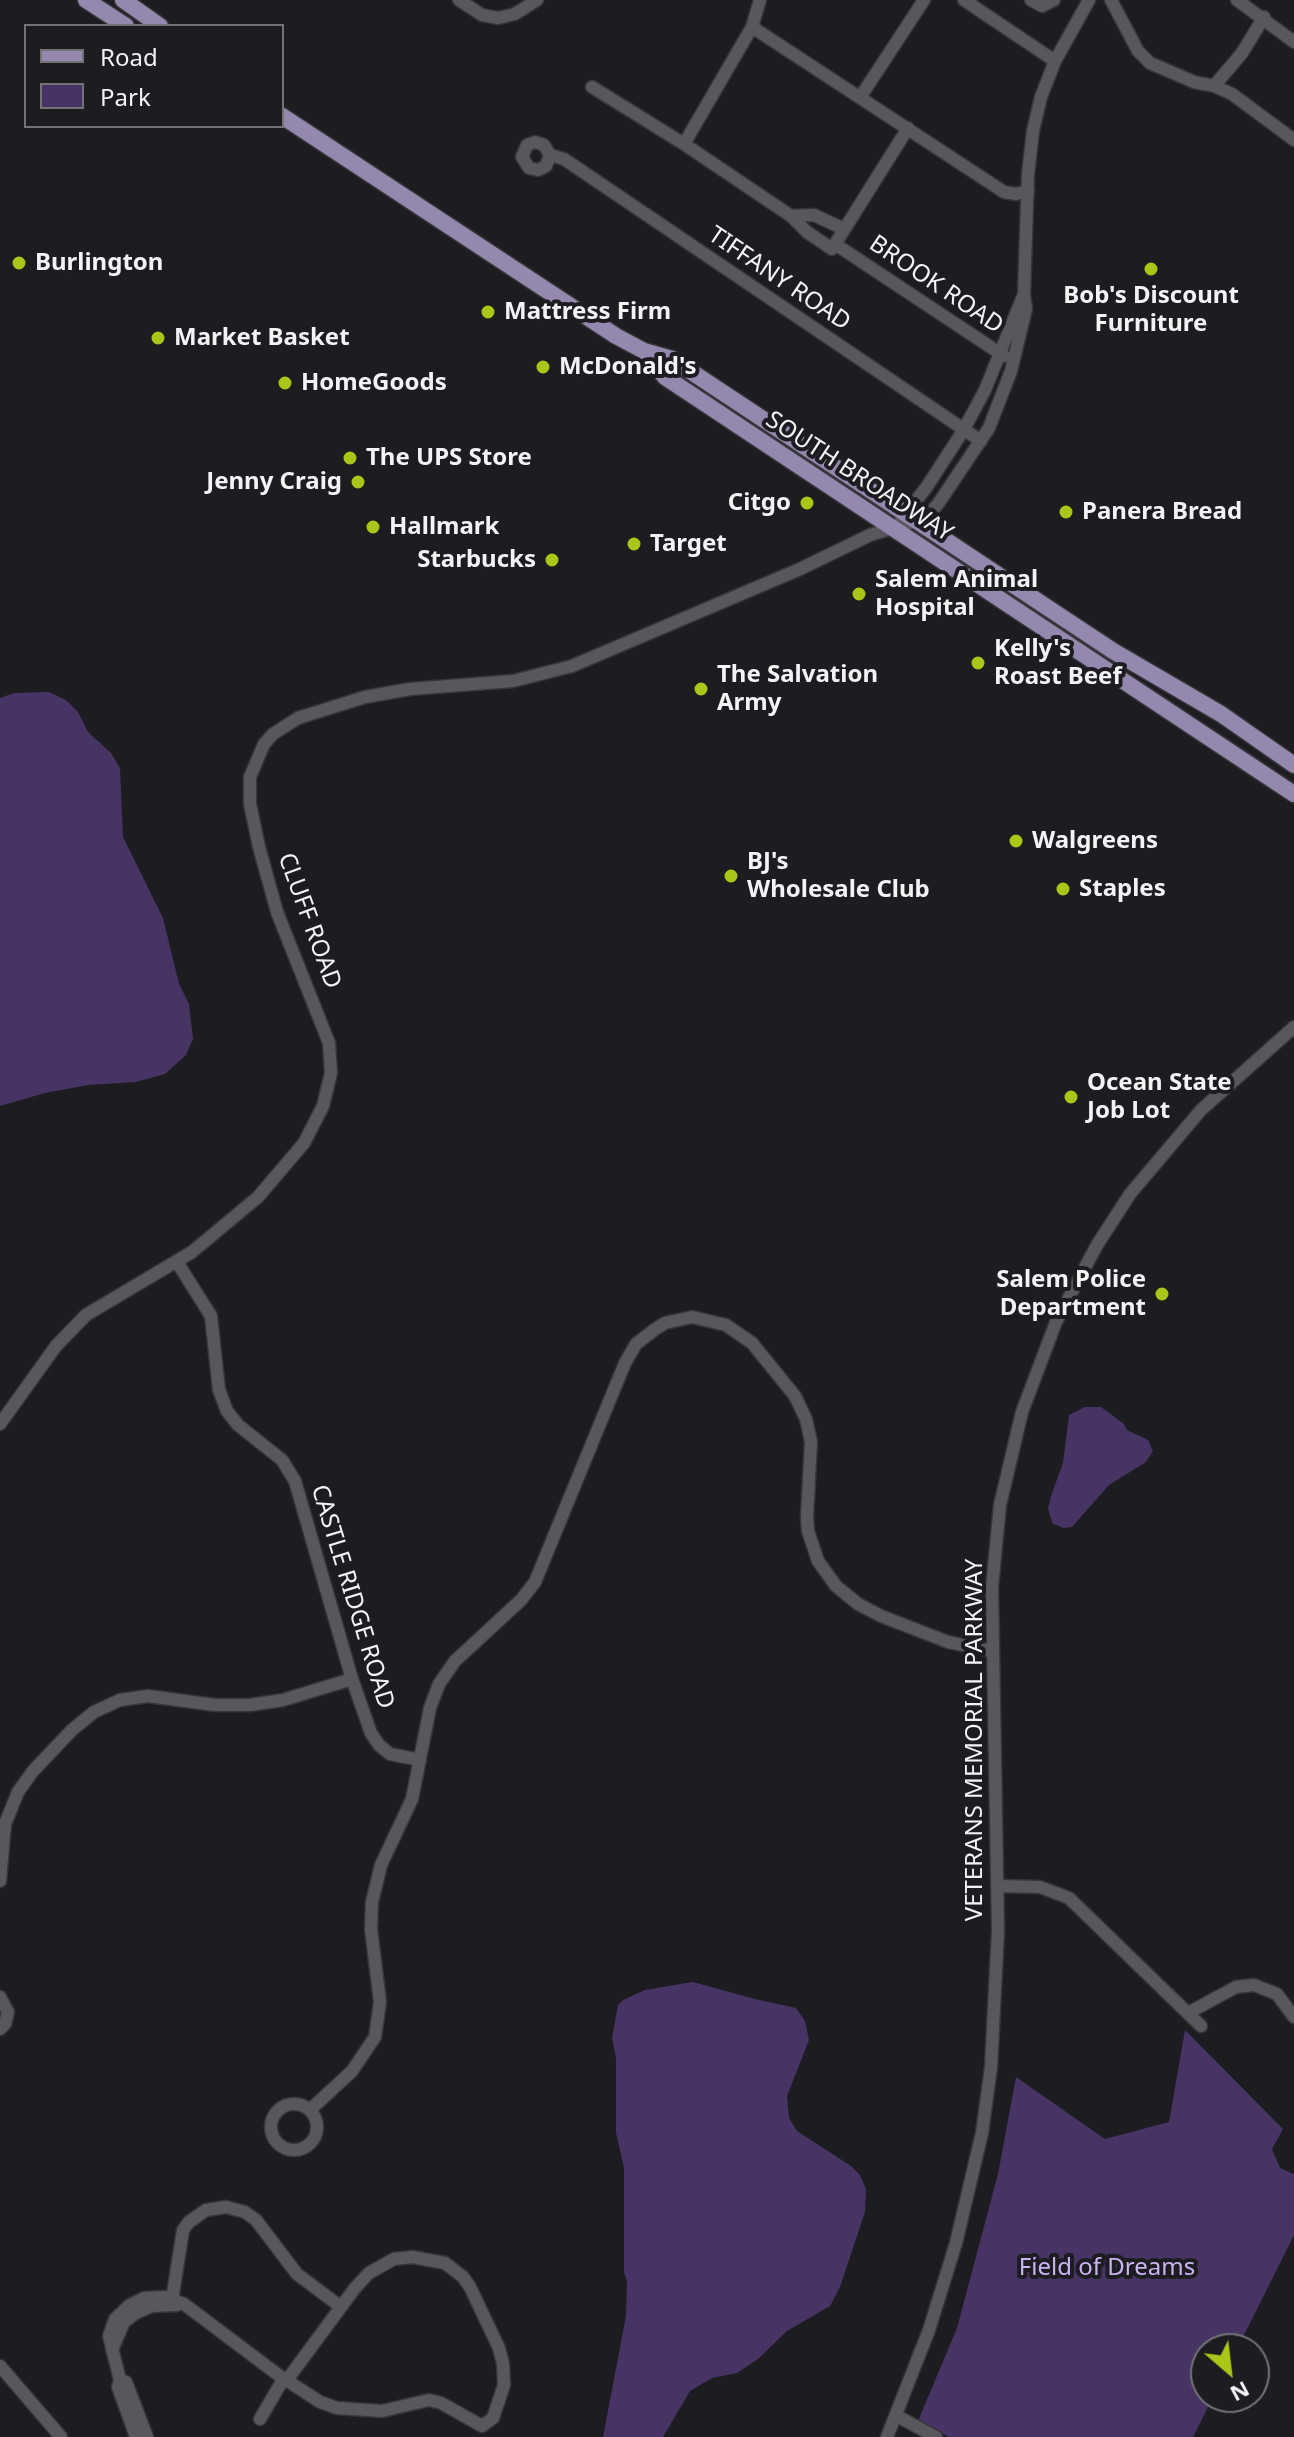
<!DOCTYPE html>
<html>
<head>
<meta charset="utf-8">
<style>
  body { margin:0 }
  #map { position:relative; width:1294px; height:2437px; overflow:hidden; background:#1d1c20; font-family:"Noto Sans",sans-serif }
  canvas { display:block }
  .legend { position:absolute; left:24px; top:24px; width:260px; height:104px; box-sizing:border-box; background:#1d1c20; border:2px solid #737275; margin:0; padding:10px 14px; list-style:none; font-size:24px; color:#f3f2f5 }
  .legend li { display:flex; align-items:center; gap:16px; height:40px }
  .legend b { width:40px; border:2px solid #737275 }
  .north { position:absolute; left:1190px; top:2333px; width:80px; height:80px; box-sizing:border-box; background:#1d1c20; border:2px solid #737275; border-radius:50%; rotate:152deg; font-size:22px; font-weight:700; line-height:32px; text-align:center; color:#f3f2f5 }
  .north::after { content:''; display:block; margin:auto; width:28px; height:36px; background:#aac719; clip-path:polygon(50% 0,100% 100%,50% 72%,0 100%) }
</style>
</head>
<body>
<div id="map">
<canvas width="1294" height="2437"></canvas>
<ul class="legend">
<li><b style="height:10px;background:#9588af"></b>Road</li>
<li><b style="height:22px;background:#473465"></b>Park</li>
</ul>
<div class="north">N</div>
</div>
<script>
const c = document.querySelector('canvas').getContext('2d');
c.lineJoin = 'round';
function paint(path, color) { c.fillStyle = color; c.fill(path, 'evenodd'); }
const shape = rows => new Path2D(rows.map(r => 'M' + r).join(''));
function trace(path, color, width, dash) { c.strokeStyle = color; c.lineWidth = width; c.lineCap = dash ? 'butt' : 'round'; c.setLineDash(dash || []); c.stroke(path); }
function write(font, color, halo, rows, align = 'center') {
  c.font = font + ' "Noto Sans",sans-serif'; c.lineWidth = 8; c.setLineDash([]); c.textBaseline = 'middle'; c.strokeStyle = halo; c.fillStyle = color; for (const [text, x, y, turn = 0] of rows) {
    c.save(); c.translate(x, y); c.rotate((+turn || 0) * Math.PI / 180); c.textAlign = isNaN(turn) ? turn : align; if (halo) c.strokeText(text, 0, 0); c.fillText(text, 0, 0); c.restore();
  }
}
const green = shape([
  [49,692,66,700,78,712,88,732,111,753,120,768,123,837,163,918,179,984,189,1004,193,1039,186,1055,165,1074,136,1082,88,1085,45,1093,0,1106,0,698,14,693],
  [1085,1407,1101,1407,1124,1424,1127,1430,1148,1440,1153,1451,1146,1462,1109,1485,1072,1527,1064,1528,1053,1524,1048,1509,1051,1496,1063,1463,1069,1415],
  [693,1982,755,1999,796,2008,805,2021,809,2040,787,2096,789,2118,797,2131,851,2166,860,2175,866,2189,865,2212,840,2287,830,2306,787,2331,758,2359,737,2373,712,2378,690,2391,663,2437,603,2437,626,2316,627,2281,624,2272,624,2168,616,2133,616,2058,612,2038,618,2005,623,2000,645,1990],
  [1185,2030,1283,2129,1272,2149,1280,2168,1294,2174,1294,2235,1237,2349,1206,2349,1206,2397,1213,2397,1193,2437,949,2437,918,2421,957,2328,998,2174,1016,2077,1105,2139,1169,2122]
]);
const minor = shape([
  [459,0,482,15,498,18,515,14,537,0],
  [964,0,1055,61],
  [1031,0,1042,6,1054,0],
  [1111,0,1138,51,1150,63,1194,82,1214,86,1232,94,1294,140],
  [1237,0,1294,42],
  [752,27,1004,192,1016,194,1028,191],
  [1214,86,1242,53,1264,17],
  [592,87,684,144,791,216,807,232,832,249,908,128],
  [861,96,924,0],
  [684,144,752,27,760,0],
  [550,155,546,166,538,170,529,168,522,157,527,145,535,142,544,145,550,155,564,159,981,441],
  [791,216,814,215,844,229],
  [835,244,1004,356],
  [901,519,926,488,963,431,985,390,1024,294],
  [177,1262,211,1316,219,1390,227,1411,238,1425,282,1460,295,1481,352,1679,371,1733,379,1745,390,1754,420,1760],
  [0,1424,56,1346,86,1315,192,1252,258,1197,304,1143,323,1106,331,1073,329,1043,277,912,259,847,250,804,250,777,264,744,273,734,298,718,365,697,410,689,513,681,572,666,800,569,870,535,917,521,931,512,938,504,989,428,1011,371,1026,309,1024,294,1028,174,1033,131,1041,97,1055,61,1089,0],
  [0,1881,5,1824,18,1792,33,1771,72,1730,94,1712,120,1700,148,1696,215,1705,250,1705,283,1700,352,1679],
  [998,1886,1040,1887,1069,1898,1201,2026],
  [0,1997,8,2012,5,2024,0,2029],
  [1188,2013,1236,1987,1254,1985,1277,1994,1294,2017],
  '271 2127a23 23 0 1 1 46 0a23 23 0 1 1-46 0Z',
  [310,2110,352,2071,375,2037,380,2002,371,1929,372,1902,381,1865,412,1799,430,1708,439,1684,455,1661,521,1600,535,1582,625,1363,636,1344,654,1330,665,1323,692,1317,726,1325,752,1343,795,1396,806,1419,811,1442,807,1517,808,1531,818,1561,836,1586,858,1604,881,1616,948,1642,992,1651],
  [172,2300,183,2230,189,2222,206,2210,226,2207,245,2212,256,2220,297,2274,341,2307],
  [112,2350,124,2322,136,2313,152,2306,177,2305],
  [0,2366,61,2437],
  [120,2380,126,2382,147,2437],
  [897,2416,936,2437],
  [260,2419,284,2378],
  [136,2437,118,2387,120,2380,109,2336,115,2319,130,2305,144,2298,164,2297,184,2304,277,2374,320,2402,337,2408,382,2411,429,2400,441,2403,482,2426,493,2418,504,2385,503,2364,499,2348,470,2287,463,2277,445,2263,412,2257,394,2259,369,2273,355,2288,287,2380],
  [887,2437,929,2330,956,2243,982,2133,991,2067,998,1931,992,1587,1000,1505,1022,1412,1056,1322,1097,1245,1130,1194,1201,1110,1294,1027]
]);
const major = shape([
  [86,0,126,26],
  [123,0,160,26],
  [282,116,616,336,644,351,672,359,1113,651,1221,714,1294,765],
  [644,351,665,377,1294,794]
]);
const markers = [
  [19,263,8,"#aac719"],
  [1151,269,8,"#aac719"],
  [488,312,8,"#aac719"],
  [158,338,8,"#aac719"],
  [543,367,8,"#aac719"],
  [285,383,8,"#aac719"],
  [350,458,8,"#aac719"],
  [358,482,8,"#aac719"],
  [807,503,8,"#aac719"],
  [1066,512,8,"#aac719"],
  [373,527,8,"#aac719"],
  [634,544,8,"#aac719"],
  [552,560,8,"#aac719"],
  [859,594,8,"#aac719"],
  [978,663,8,"#aac719"],
  [701,689,8,"#aac719"],
  [1016,841,8,"#aac719"],
  [731,876,8,"#aac719"],
  [1063,889,8,"#aac719"],
  [1071,1097,8,"#aac719"],
  [1162,1294,8,"#aac719"]
];
const poiNames = [
  ["Burlington",35,263],
  ["Bob's Discount",1151,296,"center"],
  ["Furniture",1151,324,"center"],
  ["Mattress Firm",504,312],
  ["Market Basket",174,338],
  ["McDonald's",559,367],
  ["HomeGoods",301,383],
  ["The UPS Store",366,458],
  ["Jenny Craig",342,482,"right"],
  ["Citgo",791,503,"right"],
  ["Panera Bread",1082,512],
  ["Hallmark",389,527],
  ["Target",650,544],
  ["Starbucks",536,560,"right"],
  ["Salem Animal",875,580],
  ["Hospital",875,608],
  ["Kelly's",994,649],
  ["Roast Beef",994,677],
  ["The Salvation",717,675],
  ["Army",717,703],
  ["Walgreens",1032,841],
  ["BJ's",747,862],
  ["Wholesale Club",747,890],
  ["Staples",1079,889],
  ["Ocean State",1087,1083],
  ["Job Lot",1087,1111],
  ["Salem Police",1146,1280,"right"],
  ["Department",1146,1308,"right"]
];
const streetNames = [
  ["TIFFANY ROAD",779,279,34],
  ["BROOK ROAD",936,285,34],
  ["SOUTH BROADWAY",859,477,33],
  ["CLUFF ROAD",309,921,70],
  ["CASTLE RIDGE ROAD",352,1597,73],
  ["VETERANS MEMORIAL PARKWAY",975,1740,-90]
];
const parkNames = [
  ["Field of Dreams",1107,2268]
];
paint(green, '#473465');
trace(minor, '#363639', 15);
trace(major, '#363639', 19);
trace(minor, '#58575b', 12);
trace(major, '#9588af', 16);
for (const [x, y, r, color] of markers) { const dot = new Path2D(); dot.arc(x, y, r, 0, 2 * Math.PI); c.fillStyle = color; c.fill(dot); trace(dot, '#1d1c20', 3); }
write('bold 24px', '#f3f2f5', '#1d1c20', poiNames, 'left');
write('24px', '#f3f2f5', '#1d1c20', streetNames);
write('24px', '#c9b4f2', '#1d1c20', parkNames);
</script>
</body>
</html>
